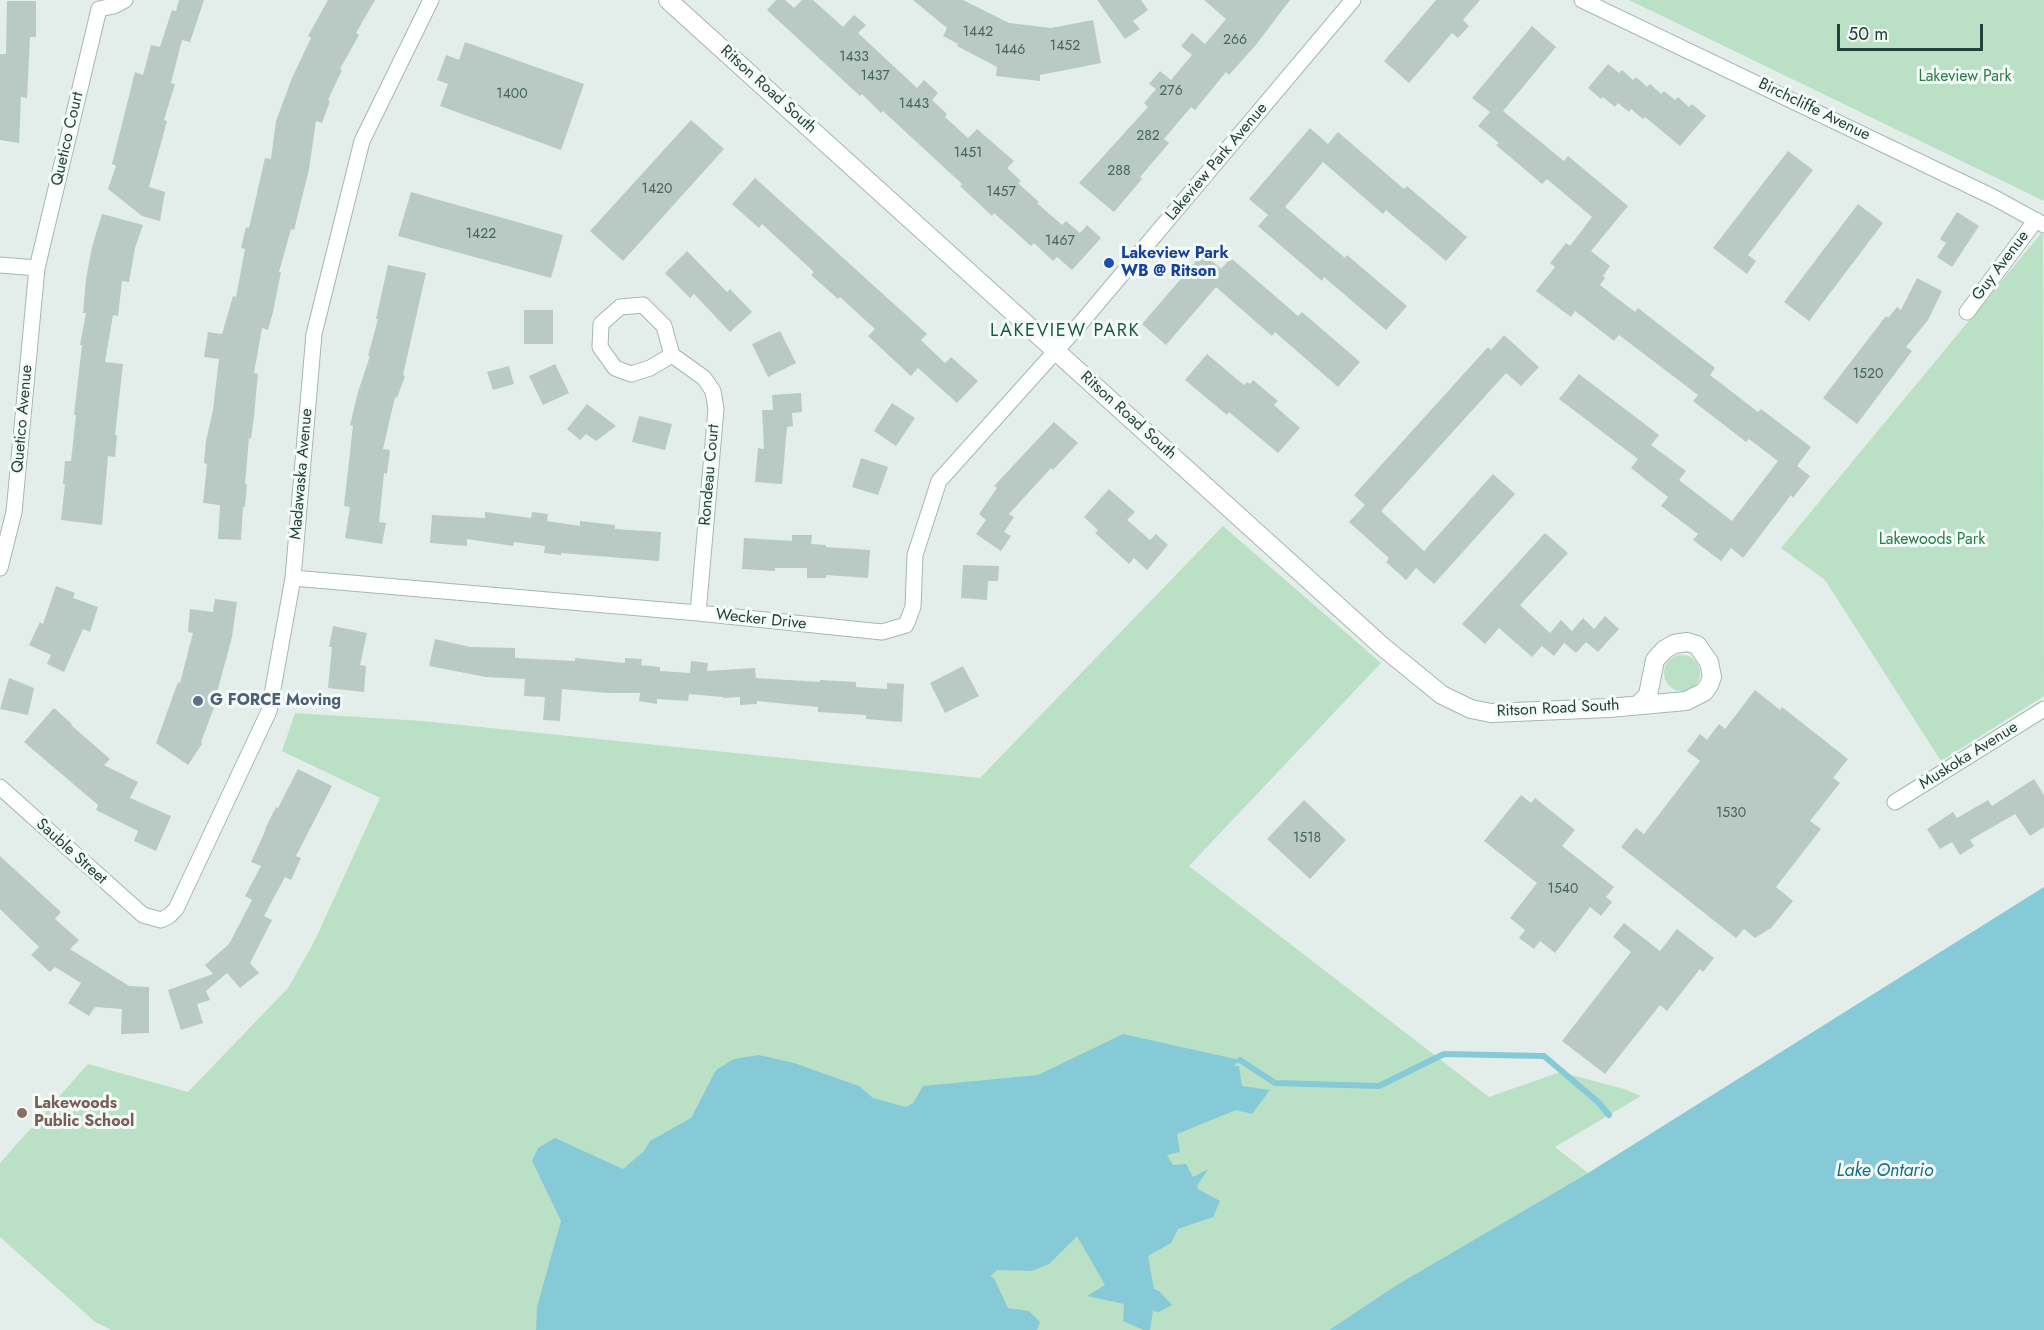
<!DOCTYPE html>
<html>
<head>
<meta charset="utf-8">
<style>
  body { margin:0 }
  #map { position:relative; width:2044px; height:1330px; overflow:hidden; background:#e3eeea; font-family:Jost,sans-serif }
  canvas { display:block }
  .scale { position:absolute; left:1837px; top:24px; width:146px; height:27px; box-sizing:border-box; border:3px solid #21423a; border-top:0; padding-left:8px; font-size:18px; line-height:21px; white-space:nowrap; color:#21423a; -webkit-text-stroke:4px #f4faf7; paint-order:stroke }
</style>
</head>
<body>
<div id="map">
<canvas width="2044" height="1330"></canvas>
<div class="scale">50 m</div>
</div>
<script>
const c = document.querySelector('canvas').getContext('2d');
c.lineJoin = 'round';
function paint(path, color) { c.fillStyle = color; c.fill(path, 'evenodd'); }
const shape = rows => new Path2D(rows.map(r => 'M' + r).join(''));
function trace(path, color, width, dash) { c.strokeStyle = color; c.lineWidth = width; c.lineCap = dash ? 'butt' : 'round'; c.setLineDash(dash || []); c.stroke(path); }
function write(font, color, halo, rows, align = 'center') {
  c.font = font + ' Jost,sans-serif'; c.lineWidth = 6; c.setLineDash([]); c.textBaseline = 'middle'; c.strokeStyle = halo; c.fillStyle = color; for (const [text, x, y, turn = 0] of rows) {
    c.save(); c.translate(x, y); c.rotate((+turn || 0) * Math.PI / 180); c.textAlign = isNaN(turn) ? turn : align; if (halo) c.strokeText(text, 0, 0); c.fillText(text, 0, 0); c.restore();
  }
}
const green = shape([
  [1629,0,2044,0,2044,201],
  [2043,231,2044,696,1941,761,1825,580,1781,548],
  [1223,526,1381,663,1189,866,1489,1097,1560,1072,1624,1089,1641,1096,1555,1147,1588,1173,1395,1286,1329,1330,112,1330,95,1322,0,1237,0,1163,88,1064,188,1092,288,988,314,942,380,798,282,751,295,713,422,721,980,778],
  '1664 673a18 18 0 1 1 36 0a18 18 0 1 1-36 0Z'
]);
const water = shape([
  [2044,887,2044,1330,1329,1330,1395,1286,1588,1173],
  [1123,1034,1240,1060,1234,1066,1239,1066,1242,1086,1270,1090,1252,1114,1236,1110,1177,1134,1180,1152,1167,1155,1173,1165,1186,1164,1193,1177,1208,1169,1197,1186,1198,1189,1220,1201,1213,1217,1178,1229,1171,1243,1148,1256,1154,1289,1159,1291,1172,1305,1159,1312,1153,1311,1150,1330,1144,1330,1123,1321,1124,1304,1087,1296,1105,1285,1077,1236,1049,1264,1032,1271,997,1270,990,1276,994,1278,1008,1308,1029,1311,1040,1322,1037,1330,536,1330,537,1307,561,1221,532,1161,538,1148,555,1138,623,1169,644,1151,650,1141,691,1118,716,1070,734,1059,759,1055,794,1063,859,1086,873,1098,906,1107,913,1103,923,1086,1038,1075]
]);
const stream = shape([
  [1240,1060,1275,1083,1379,1086,1444,1054,1544,1056,1598,1102,1609,1115]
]);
const building = shape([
  [179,0,204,0,190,42,182,40,171,83,175,84,164,120,167,121,149,187,165,192,160,221,142,216,108,189,116,166,112,164,135,72,143,75,151,45,160,47,172,10,176,11],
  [328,0,375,0,356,33,359,35,340,69,342,70,328,100,330,101,322,123,316,121,309,169,294,230,291,229,279,272,281,272,273,312,268,330,262,328,254,373,258,374,254,416,251,439,249,438,245,484,247,484,245,507,243,507,241,540,218,539,220,505,203,503,207,464,204,463,206,441,213,410,219,359,204,357,208,332,222,334,233,296,236,297,245,249,241,248,246,227,249,228,265,158,271,159,276,121,292,78,311,38,308,36],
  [776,0,785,0,794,8,802,0,813,0,843,27,854,15,866,25,858,33,917,88,924,80,938,93,932,100,947,114,945,117,968,138,977,129,1014,161,1007,168,1021,181,1018,183,1039,202,1037,203,1062,225,1066,221,1080,233,1087,225,1101,238,1072,270,1057,257,1053,261,1034,243,1031,246,994,213,992,216,960,186,962,184,883,111,881,113,862,94,860,96,767,10],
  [913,0,963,0,1009,23,1051,28,1093,20,1101,63,1040,75,1040,81,996,76,997,67,957,46,958,44,943,36,947,28],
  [1097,0,1141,0,1148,10,1133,21,1140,29,1125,39],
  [1204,0,1290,0,1255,46,1229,75,1226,72,1195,110,1191,107,1164,139,1169,143,1140,177,1142,179,1114,212,1079,183,1148,107,1144,103,1156,89,1149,84,1160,71,1171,80,1192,55,1181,46,1192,33,1205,44,1226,19],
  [1436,0,1480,0,1463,20,1469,26,1458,38,1452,33,1409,83,1384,61],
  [7,1,36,1,36,37,30,37,27,98,21,97,19,143,0,140,0,54,6,54],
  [1532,26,1556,47,1503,111,1564,161,1568,156,1628,206,1591,251,1610,266,1603,276,1605,278,1600,285,1635,312,1638,308,1715,368,1710,375,1758,412,1761,409,1811,447,1797,466,1810,476,1793,498,1791,495,1743,558,1731,548,1721,561,1693,540,1698,534,1661,506,1668,497,1631,468,1638,459,1559,399,1579,374,1659,435,1651,445,1686,471,1679,480,1732,521,1778,461,1749,439,1746,442,1693,401,1698,395,1619,335,1614,341,1575,311,1571,317,1536,291,1555,267,1550,263,1566,243,1570,246,1592,217,1547,179,1542,184,1496,145,1499,143,1478,126,1490,112,1472,98],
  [465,42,584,84,561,150,440,106,448,84,437,80,446,55,459,60],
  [1608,64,1619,73,1622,70,1633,80,1636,77,1647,87,1650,84,1661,94,1664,91,1675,100,1678,97,1689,107,1692,104,1706,116,1680,146,1645,117,1643,119,1631,109,1629,112,1618,103,1615,107,1603,97,1601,99,1588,88],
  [691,120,724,149,623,261,590,231],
  [1310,128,1328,144,1338,132,1404,189,1407,186,1467,237,1446,261,1386,210,1383,214,1323,162,1285,207,1345,258,1347,255,1407,306,1386,330,1324,277,1322,281,1258,226,1268,215,1249,199],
  [1788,151,1813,170,1748,255,1756,261,1747,274,1713,248],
  [755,178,927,334,921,340,945,363,951,357,978,381,957,403,918,368,911,376,868,336,875,329,840,297,838,299,811,275,814,272,762,224,759,228,732,204],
  [411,192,563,235,551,278,398,236],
  [1858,204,1883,223,1809,321,1784,302],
  [1957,212,1979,226,1952,267,1937,257,1946,243,1940,239],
  [102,214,143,225,135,248,129,282,122,281,118,316,113,315,105,362,123,364,115,435,117,435,115,457,108,456,102,525,61,520,65,484,63,484,65,461,71,461,76,415,74,415,82,345,80,345,86,313,83,313,86,279,92,247],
  [687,251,727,292,730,289,752,312,730,332,694,294,690,298,665,273],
  [1203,253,1221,269,1231,258,1298,316,1302,312,1360,362,1338,387,1275,332,1272,336,1216,287,1166,345,1142,324],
  [388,265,426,273,403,375,405,376,397,398,395,397,383,449,390,450,387,474,384,473,379,522,386,523,382,544,345,538,350,507,344,506,353,426,350,425,358,392,370,356,368,356,378,319,376,319],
  [1917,278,1942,291,1928,320,1906,347,1912,351,1857,424,1823,398,1886,316,1888,318,1897,307,1901,310],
  [524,310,553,310,553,344,524,344],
  [780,331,796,363,768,377,752,344],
  [1504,335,1539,367,1521,386,1506,373,1381,511,1424,551,1493,474,1515,494,1434,584,1416,568,1406,580,1386,562,1389,558,1349,522,1365,505,1354,495,1488,347,1491,350],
  [1207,354,1244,385,1247,382,1250,384,1253,380,1278,401,1274,405,1300,428,1278,453,1229,412,1227,415,1185,380],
  [555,364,569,393,543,405,529,376],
  [509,366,514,384,493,390,487,372],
  [801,393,802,412,792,413,793,426,787,427,782,484,755,482,758,448,764,449,762,410,773,410,772,395],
  [892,403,915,418,896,446,874,431],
  [587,404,616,426,596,441,586,434,580,440,567,429],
  [639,416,672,424,665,450,632,442],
  [1054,422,1078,443,1053,470,1051,468,1009,514,1014,517,1004,532,1011,536,1001,551,976,534,986,520,979,514,997,488,994,486],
  [861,458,888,467,878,495,852,487],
  [1109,489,1135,512,1127,520,1150,540,1156,534,1168,545,1147,570,1134,558,1129,564,1095,533,1098,530,1084,517],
  [485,512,531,518,532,512,548,514,547,521,580,526,580,521,615,525,615,529,661,532,659,561,561,553,561,555,544,553,545,546,514,542,513,546,467,539,467,546,430,543,432,515,485,518],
  [1545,533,1568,553,1520,605,1550,633,1561,620,1572,631,1583,618,1594,629,1605,616,1619,629,1598,652,1586,642,1576,653,1564,643,1554,656,1542,646,1532,657,1499,628,1485,644,1462,624],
  [792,535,812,535,811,544,826,545,826,547,870,550,868,578,826,575,826,578,807,578,807,568,775,568,775,571,742,569,744,538,792,541],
  [963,565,999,566,998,581,988,581,987,600,961,598],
  [56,586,75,593,73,598,98,607,90,632,83,629,64,672,47,664,51,655,29,645,40,622,43,624],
  [215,599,237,602,232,637,216,696,218,697,201,742,202,744,188,765,156,743,178,682,180,683,193,633,188,632,190,609,213,612],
  [333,626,367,633,360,665,366,666,364,692,328,688,332,647,329,647],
  [435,639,470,647,515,648,515,658,575,661,575,658,625,663,625,658,642,659,641,665,660,667,660,671,690,673,691,661,708,663,707,671,755,668,756,678,820,682,820,680,856,682,856,687,887,689,887,683,904,684,902,722,866,719,866,715,818,712,818,707,757,701,757,704,740,705,740,697,723,698,723,697,689,694,688,701,657,699,657,704,639,701,640,693,609,693,562,689,560,721,543,720,545,697,524,696,525,679,486,677,429,666],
  [963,666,979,696,945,713,930,683],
  [9,678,34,688,28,715,0,709],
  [1755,690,1780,710,1782,707,1848,759,1833,778,1840,783,1810,821,1821,829,1776,887,1793,901,1771,928,1755,938,1744,929,1736,938,1621,847,1636,828,1644,834,1700,761,1687,751,1700,734,1707,740,1719,724,1725,729],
  [54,708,72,724,71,725,110,759,104,765,138,782,130,798,171,816,156,851,134,841,138,831,96,810,98,805,24,742],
  [298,769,332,786,296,856,301,858,291,880,285,877,264,916,272,920,250,963,259,973,240,988,227,973,206,991,210,1000,197,1004,203,1023,181,1030,168,990,213,974,205,965,229,944,252,900,245,896,261,866,251,862,266,829,265,829,276,807,278,808],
  [2034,779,2044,795,2044,827,2030,836,2015,814,1970,840,1974,846,1960,855,1952,842,1940,849,1927,829,1953,812,1957,818,1988,800,1992,806],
  [1521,795,1531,803,1535,798,1575,830,1562,846,1614,887,1606,897,1612,902,1601,916,1590,907,1555,953,1540,941,1534,949,1519,938,1525,930,1510,918,1537,883,1484,841],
  [1304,800,1346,840,1310,879,1267,839],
  [0,856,61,912,55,919,79,940,70,949,129,986,149,987,149,1033,121,1034,122,1009,95,1007,89,1016,68,1003,81,983,55,967,50,972,31,955,39,947,0,909],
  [1624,923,1660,951,1677,929,1714,958,1703,972,1700,969,1667,1011,1660,1005,1605,1074,1562,1041,1631,952,1613,937]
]);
const minor = shape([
  [1582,0,1993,197,2044,225],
  [99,9,114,6,125,0],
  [0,265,37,268],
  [1967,312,2036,220],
  [672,355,650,368,631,374,615,368,600,347,601,324,620,307,643,305,664,326,672,355,704,378,713,391,716,409,698,613],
  [0,568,14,512,37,268,99,9],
  [293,578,698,613,882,632,906,625,913,607,915,555,939,481,1080,324,1353,0],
  [0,787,143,915,161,920,169,916,176,909,269,711,293,578,314,334,362,141,431,0],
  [1895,802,2044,709]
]);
const tertiary = shape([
  [668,0,1383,647,1442,695,1471,709,1491,713,1609,708,1686,701,1704,692,1709,685,1712,677,1709,662,1697,645,1687,642,1674,644,1664,650,1655,660,1648,695,1638,705]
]);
const markers = [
  [1109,263,6,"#1a4fb4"],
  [198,701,6,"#5c6f8a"],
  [22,1113,6,"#8d6e63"]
];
const numberNames = [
  ["1442",978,33],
  ["266",1235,41],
  ["1452",1065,47],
  ["1446",1010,51],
  ["1433",854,58],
  ["1437",875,77],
  ["276",1171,92],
  ["1400",512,95],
  ["1443",914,105],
  ["282",1148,137],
  ["1451",968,154],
  ["288",1119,172],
  ["1420",657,190],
  ["1457",1001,193],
  ["1422",481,235],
  ["1467",1060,242],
  ["1520",1868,375],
  ["1530",1731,814],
  ["1518",1307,839],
  ["1540",1563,890]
];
const parkNames = [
  ["Lakeview Park",1965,77],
  ["Lakewoods Park",1932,540]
];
const streetNames = [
  ["Ritson Road South",768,90,42],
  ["Birchcliffe Avenue",1814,110,26],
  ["Quetico Court",68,139,-77],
  ["Lakeview Park Avenue",1217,162,-50],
  ["Guy Avenue",2001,266,-53],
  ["Ritson Road South",1128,416,42],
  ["Quetico Avenue",23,419,-85],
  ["Madawaska Avenue",302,474,-85],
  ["Rondeau Court",710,475,-85],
  ["Wecker Drive",761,620,6],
  ["Ritson Road South",1558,709,-3],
  ["Muskoka Avenue",1969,756,-32],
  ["Sauble Street",71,852,42]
];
const transitNames = [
  ["Lakeview Park",1121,254],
  ["WB @ Ritson",1121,272]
];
const serviceNames = [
  ["G FORCE Moving",210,701]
];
const educationNames = [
  ["Lakewoods",34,1104],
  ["Public School",34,1122]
];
const neighbourhoodNames = [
  ["LAKEVIEW PARK",1065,332]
];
const waterNames = [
  ["Lake Ontario",1885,1172]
];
paint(green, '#bae1c5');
paint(water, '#86cad8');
trace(stream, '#86cad8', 6);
paint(building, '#b8cac3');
trace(minor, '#a5b7b2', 17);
trace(tertiary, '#a5b7b2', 20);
trace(minor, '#fff', 15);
trace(tertiary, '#fff', 18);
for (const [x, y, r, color] of markers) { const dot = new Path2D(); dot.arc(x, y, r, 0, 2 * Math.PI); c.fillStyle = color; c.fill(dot); trace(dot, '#f4faf7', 2); }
write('14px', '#47645c', null, numberNames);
write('16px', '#267d49', '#f4faf7', parkNames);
write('16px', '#21423a', '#f4faf7', streetNames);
write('bold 16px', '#164399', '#f4faf7', transitNames, 'left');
write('bold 16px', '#4e5e75', '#f4faf7', serviceNames, 'left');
write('bold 16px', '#785e54', '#f4faf7', educationNames, 'left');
c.letterSpacing = '1.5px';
write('18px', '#1a5749', '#f4faf7', neighbourhoodNames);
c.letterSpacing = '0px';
write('italic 18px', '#147085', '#f4faf7', waterNames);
</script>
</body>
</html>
